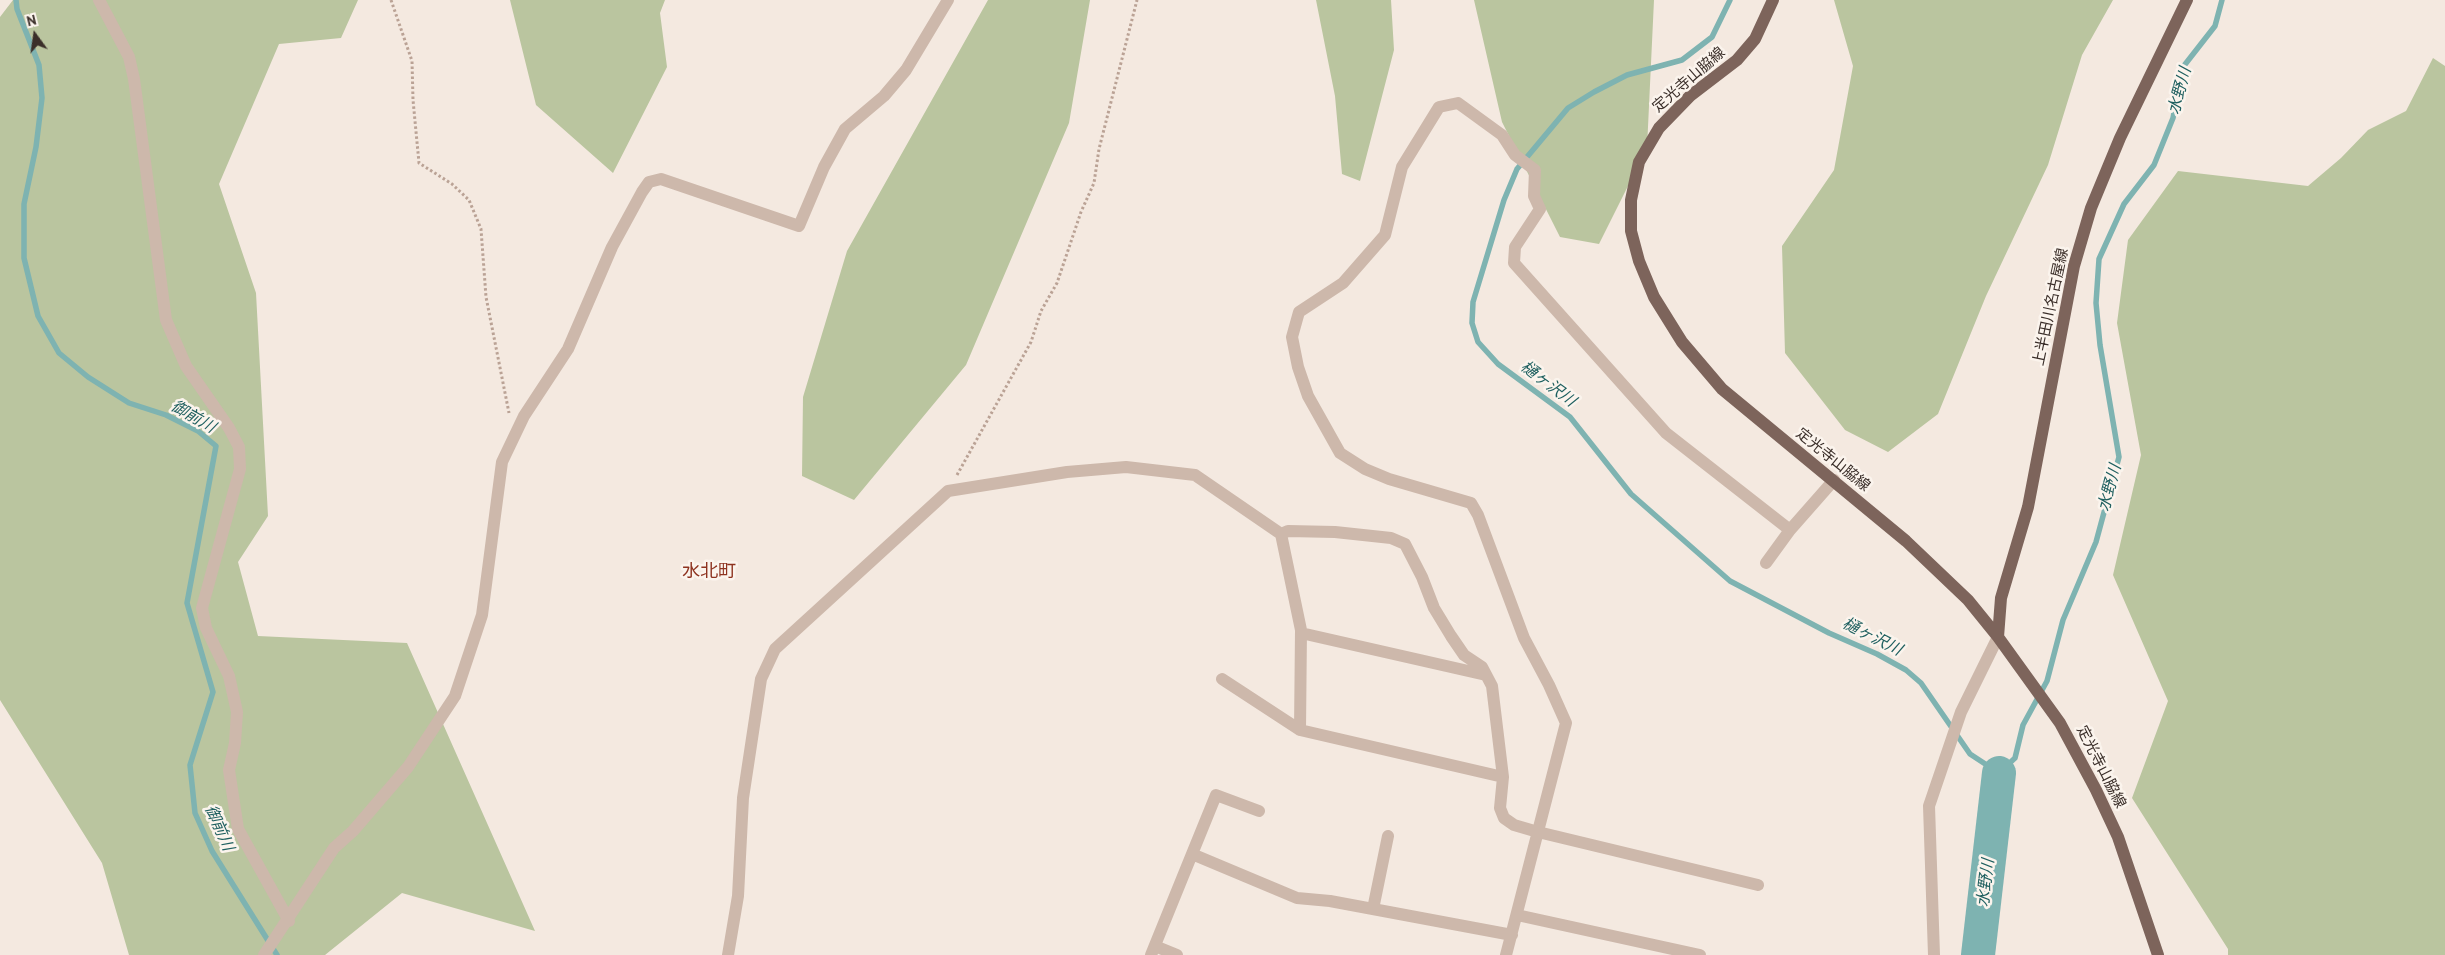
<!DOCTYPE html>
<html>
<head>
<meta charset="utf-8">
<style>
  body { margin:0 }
  #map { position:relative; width:2445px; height:955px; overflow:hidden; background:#f4e9e0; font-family:"PT Sans",sans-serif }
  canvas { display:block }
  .north { position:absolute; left:10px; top:10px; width:50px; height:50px; -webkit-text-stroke:4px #fbf4ed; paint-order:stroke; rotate:346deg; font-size:14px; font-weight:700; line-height:20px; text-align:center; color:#3b2f2a }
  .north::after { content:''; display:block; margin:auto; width:18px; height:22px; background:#3b2f2a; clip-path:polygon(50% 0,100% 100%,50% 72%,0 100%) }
</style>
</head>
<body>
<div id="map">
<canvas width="2445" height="955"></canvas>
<div class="north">N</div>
</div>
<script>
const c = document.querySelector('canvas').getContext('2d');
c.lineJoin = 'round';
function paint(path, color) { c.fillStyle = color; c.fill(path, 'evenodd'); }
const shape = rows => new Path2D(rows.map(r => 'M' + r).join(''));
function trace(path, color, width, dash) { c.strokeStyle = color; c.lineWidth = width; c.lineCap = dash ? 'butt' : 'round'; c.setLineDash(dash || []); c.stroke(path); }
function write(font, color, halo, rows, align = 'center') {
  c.font = font + ' "PT Sans","Noto Sans JP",sans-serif'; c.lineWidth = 5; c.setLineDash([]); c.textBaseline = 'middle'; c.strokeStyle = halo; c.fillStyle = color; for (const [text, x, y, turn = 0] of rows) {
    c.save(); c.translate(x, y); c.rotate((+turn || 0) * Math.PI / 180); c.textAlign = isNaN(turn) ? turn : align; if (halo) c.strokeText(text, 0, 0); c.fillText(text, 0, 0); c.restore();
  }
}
const green = shape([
  [13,0,358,0,341,38,279,44,219,184,256,293,268,516,238,562,258,636,407,643,535,931,402,893,325,955,129,955,102,863,0,700,0,17],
  [510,0,665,0,660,13,667,67,613,173,536,105],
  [988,0,1090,0,1069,123,966,365,854,500,802,476,803,397,847,251],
  [1316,0,1391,0,1394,50,1360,181,1342,174,1335,96],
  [1474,0,1654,0,1647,148,1599,244,1560,237,1502,122],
  [1834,0,2113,0,2082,55,2048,165,1986,296,1938,414,1888,452,1845,430,1785,353,1782,246,1834,170,1853,66],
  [2433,58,2445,66,2445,955,2228,955,2228,949,2132,798,2168,701,2113,575,2141,455,2117,323,2128,240,2178,171,2308,186,2341,158,2368,130,2406,111]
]);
const stream = shape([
  [16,0,17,9,39,65,42,98,36,147,24,204,24,258,38,316,59,353,88,377,129,403,166,415,198,431,216,446,187,603,213,692,190,765,195,813,212,851,277,955],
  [1730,0,1712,37,1682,60,1627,75,1594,92,1568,108,1517,169,1504,200,1473,302,1472,323,1478,342,1498,364,1570,417,1631,494,1730,581,1829,633,1877,654,1906,670,1921,683,1970,754,1999,773,2015,758,2023,725,2047,681,2063,620,2096,542,2119,457,2100,345,2096,303,2099,259,2124,204,2154,165,2173,118,2183,67,2215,26,2222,0]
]);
const river = shape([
  [1978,955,1999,773]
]);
const path = shape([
  [391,0,412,61,413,100,419,163,452,184,469,200,481,229,486,297,509,413],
  [957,475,1031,342,1041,311,1057,283,1081,212,1094,183,1099,149,1137,0]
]);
const minor = shape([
  [99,0,129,57,134,79,166,320,186,366,229,428,239,447,240,469,202,608,206,628,229,676,237,712,235,743,229,770,238,829,289,921],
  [1281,534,1288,531,1335,532,1391,538,1405,544,1422,577,1434,608,1451,636,1464,655,1482,667,1492,686,1503,777,1500,808,1504,818,1514,825,1538,832,1758,885],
  [1766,563,1790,530],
  [1301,633,1486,675],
  [1300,730,1503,777],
  [1192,854,1216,795,1259,811],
  [1373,909,1388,836],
  [1517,915,1700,955],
  [1155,946,1177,955],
  [264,955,334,848,353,831,408,767,455,696,482,615,502,462,524,416,568,349,612,247,642,192,649,182,661,179,799,226,824,167,845,129,884,96,906,70,948,0],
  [728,955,738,896,743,798,761,679,775,649,948,491,1067,472,1126,467,1195,475,1281,534,1301,630,1300,730,1222,679],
  [1151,955,1192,854,1297,898,1330,901,1512,935],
  [1506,955,1566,723,1549,685,1524,638,1478,515,1471,503,1389,479,1365,469,1340,453,1308,396,1298,367,1292,337,1299,312,1343,283,1385,235,1402,167,1439,107,1458,103,1502,135,1515,155,1535,170,1534,196,1540,209,1515,247,1514,263,1666,433,1790,530,1834,480],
  [1934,955,1929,806,1961,712,1998,637]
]);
const major = shape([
  [1773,0,1755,39,1737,60,1690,96,1659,128,1639,162,1631,200,1631,231,1639,261,1654,297,1682,342,1722,389,1906,541,1968,600,1998,637,2060,723,2096,790,2118,837,2158,955],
  [1998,637,2001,598,2028,507,2074,266,2091,208,2120,138,2187,0]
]);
const streetNames = [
  ["定光寺山脇線",1689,80,-41],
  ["上半田川名古屋線",2051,307,-78],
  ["定光寺山脇線",1833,460,39],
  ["定光寺山脇線",2101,767,63]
];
const waterNames = [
  ["水野川",2180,91,-75],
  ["樋ヶ沢川",1548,384,37],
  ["御前川",193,417,30],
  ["水野川",2110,488,-75],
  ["樋ヶ沢川",1872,637,27],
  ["御前川",219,828,66],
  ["水野川",1986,883,-83]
];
const quarterNames = [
  ["水北町",709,572]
];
paint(green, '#bac59f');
trace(stream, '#7eb3b1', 5.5);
trace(river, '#7eb3b1', 34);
trace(path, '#baa295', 3, [2.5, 2.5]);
trace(minor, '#cdb8ab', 12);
trace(major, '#7d645b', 12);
write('15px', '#3b2f2a', '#fbf4ed', streetNames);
write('italic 16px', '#1e5f5f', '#fbf4ed', waterNames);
write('18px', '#8e3320', '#fbf4ed', quarterNames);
</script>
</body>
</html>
